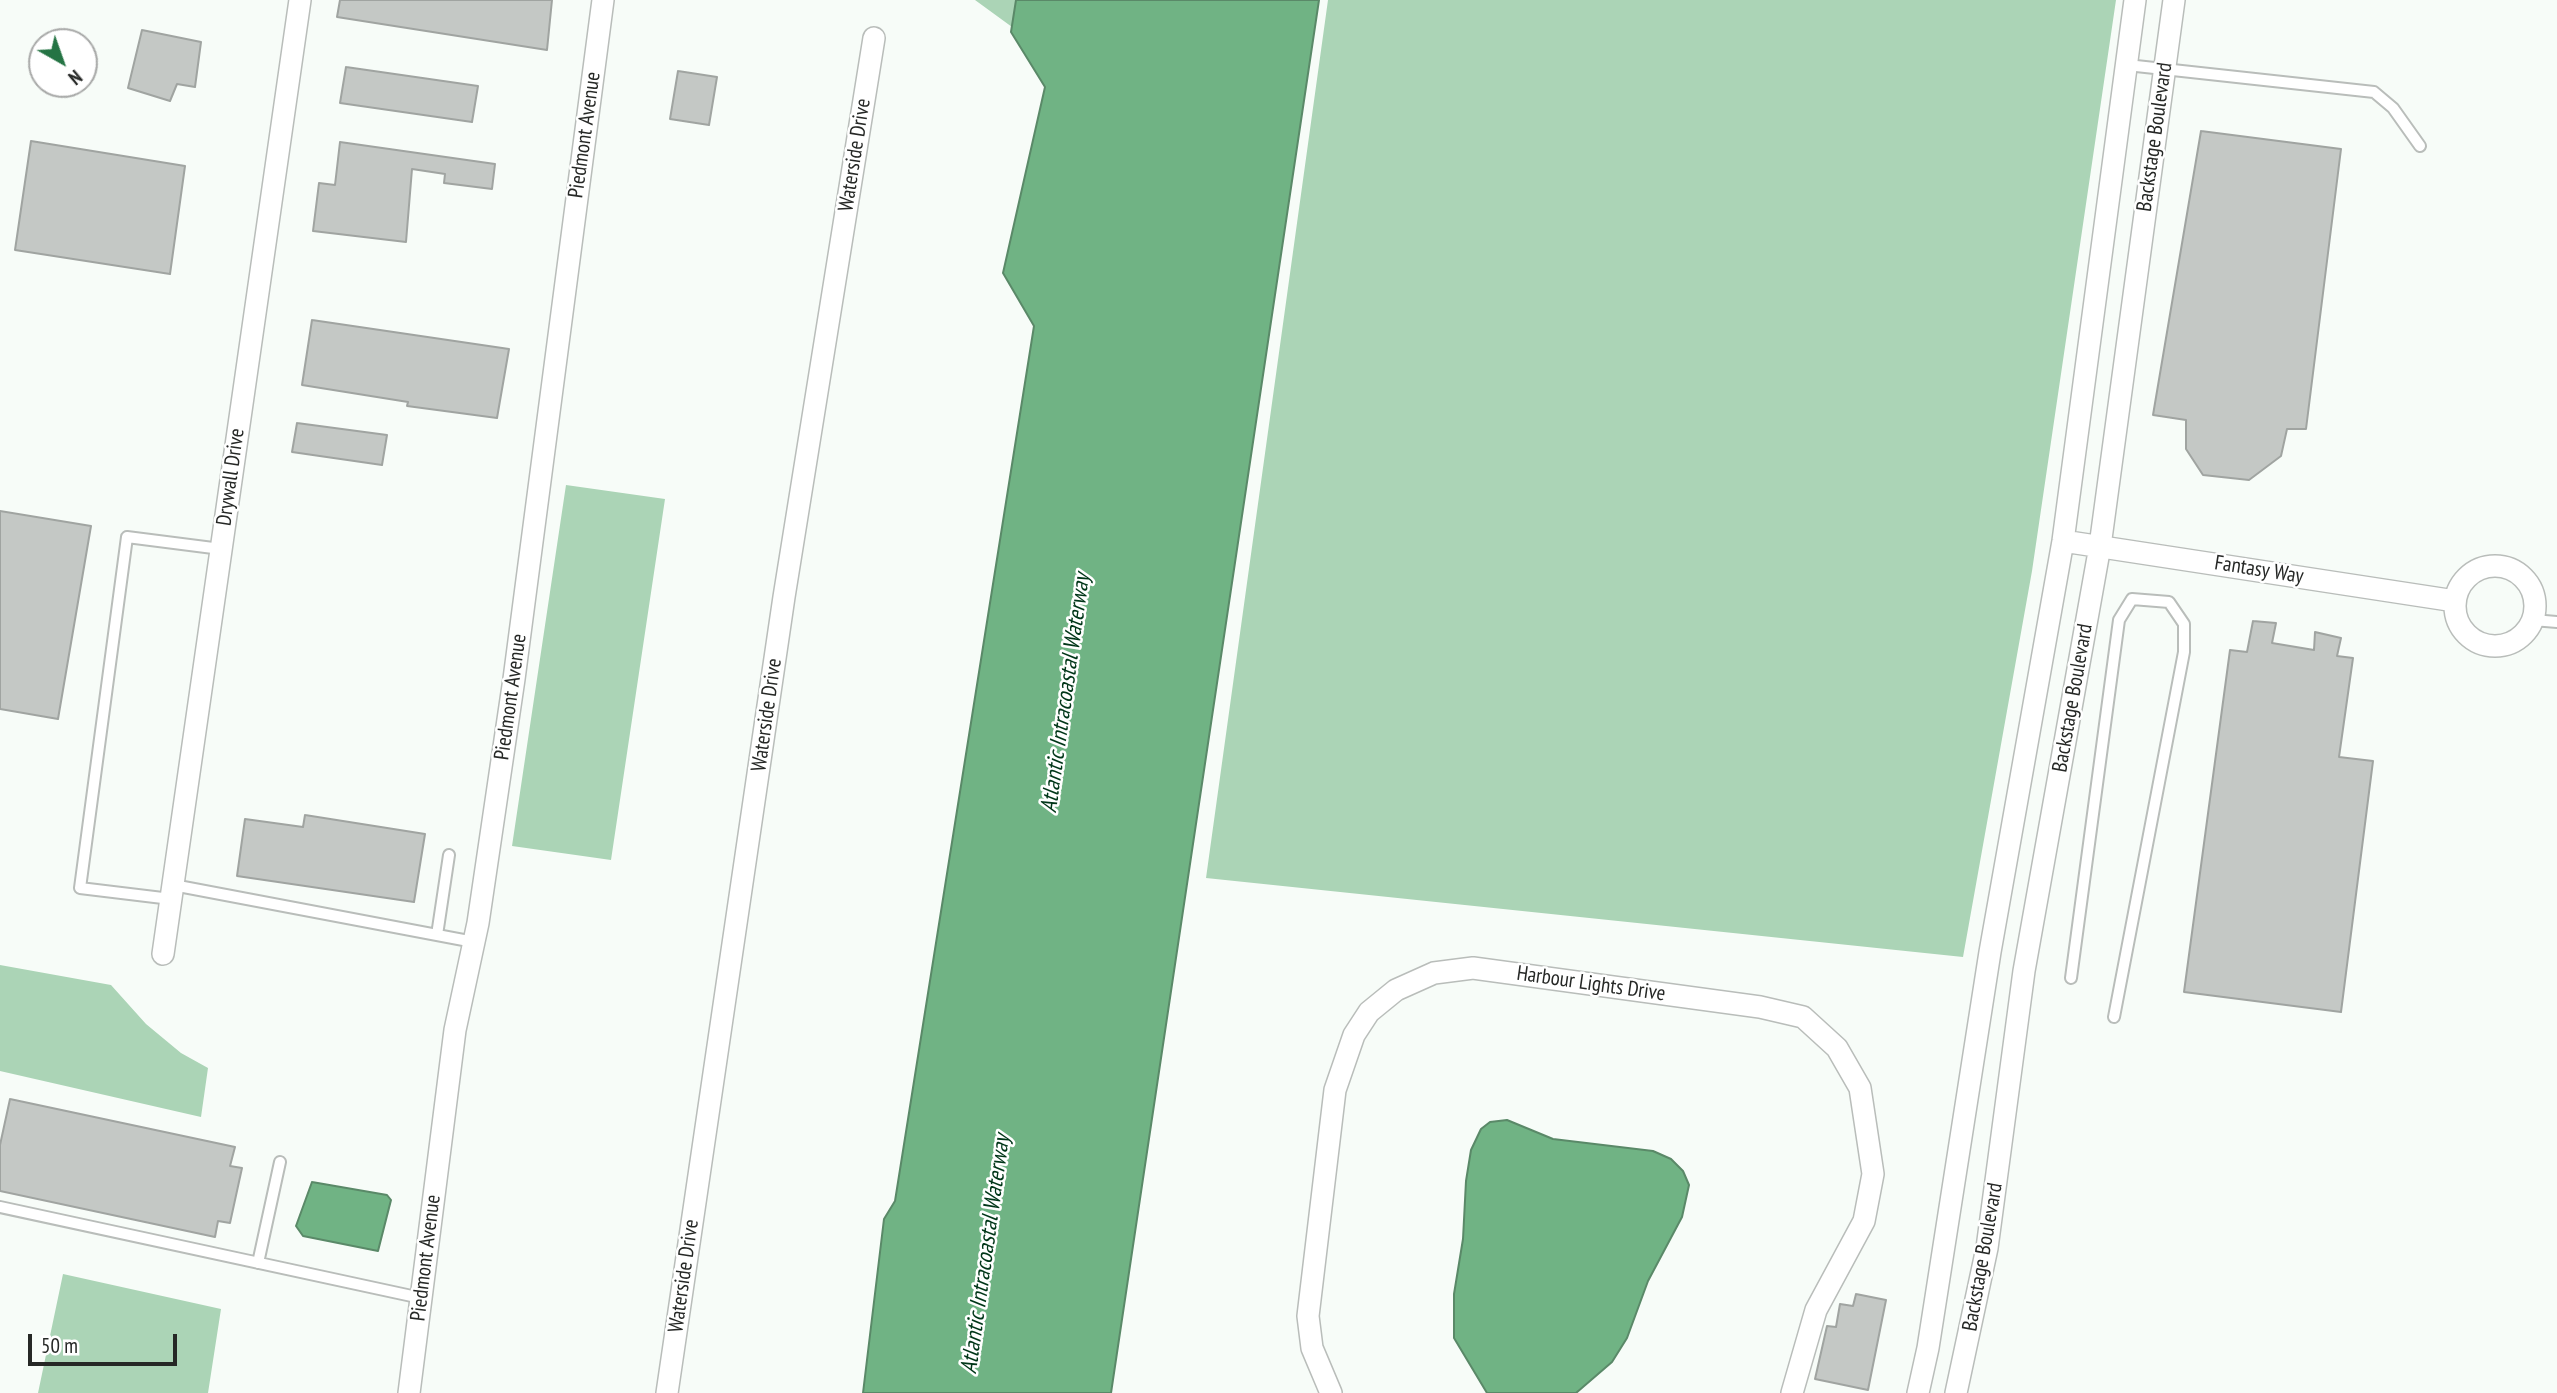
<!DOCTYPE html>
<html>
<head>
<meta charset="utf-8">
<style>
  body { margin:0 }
  #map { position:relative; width:2557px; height:1393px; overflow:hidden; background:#f7fcf8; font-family:"PT Sans Narrow",sans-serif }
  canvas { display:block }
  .north { position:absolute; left:28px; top:28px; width:70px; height:70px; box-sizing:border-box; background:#fff; border:2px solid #a8a9a8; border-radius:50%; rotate:140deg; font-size:19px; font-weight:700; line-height:28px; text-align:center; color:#262826 }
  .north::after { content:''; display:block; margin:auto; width:24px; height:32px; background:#257444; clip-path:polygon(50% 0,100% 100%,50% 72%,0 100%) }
  .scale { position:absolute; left:28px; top:1334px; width:149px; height:32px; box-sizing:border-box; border:4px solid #262826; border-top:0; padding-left:9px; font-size:21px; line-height:24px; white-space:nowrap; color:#262826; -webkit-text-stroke:5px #fff; paint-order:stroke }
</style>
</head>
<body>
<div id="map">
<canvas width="2557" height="1393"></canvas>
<div class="north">N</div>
<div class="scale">50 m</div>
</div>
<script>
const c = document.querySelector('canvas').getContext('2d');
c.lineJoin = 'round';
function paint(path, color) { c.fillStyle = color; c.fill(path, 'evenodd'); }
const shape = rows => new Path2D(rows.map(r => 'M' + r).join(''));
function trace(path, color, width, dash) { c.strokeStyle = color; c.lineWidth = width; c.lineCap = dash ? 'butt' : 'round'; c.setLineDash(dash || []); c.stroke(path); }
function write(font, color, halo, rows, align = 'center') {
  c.font = font + ' "PT Sans Narrow",sans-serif'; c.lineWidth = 5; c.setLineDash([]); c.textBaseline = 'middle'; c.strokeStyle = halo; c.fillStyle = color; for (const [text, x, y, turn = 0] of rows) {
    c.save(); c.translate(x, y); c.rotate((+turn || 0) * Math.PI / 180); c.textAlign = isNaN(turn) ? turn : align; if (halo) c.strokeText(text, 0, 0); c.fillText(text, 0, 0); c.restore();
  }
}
const green = shape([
  [975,0,1029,0,1023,35],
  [1328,0,2116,0,2032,571,1963,957,1206,878],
  [566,485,665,499,611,860,512,846],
  [0,965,111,985,146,1024,181,1053,208,1068,201,1117,0,1071],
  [63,1274,221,1309,208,1393,38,1393]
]);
const water = shape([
  [1016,0,1319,0,1111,1393,863,1393,884,1219,895,1201,1034,326,1003,273,1045,87,1011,32,1016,0],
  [1507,1120,1553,1139,1653,1151,1671,1159,1683,1171,1689,1185,1682,1217,1648,1281,1627,1338,1612,1362,1576,1393,1487,1393,1454,1338,1454,1294,1463,1239,1466,1181,1471,1150,1481,1129,1490,1122,1507,1120],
  [312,1182,387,1195,391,1200,378,1251,303,1236,296,1226,312,1182]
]);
const building = shape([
  [340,0,552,0,547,50,337,17,340,0],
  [142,30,201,42,195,87,177,84,170,101,128,88,142,30],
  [346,67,478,86,472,122,340,103,346,67],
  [678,71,717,77,709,125,670,119,678,71],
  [2201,131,2341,149,2306,429,2287,429,2281,456,2249,480,2203,475,2186,449,2186,420,2153,415,2201,131],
  [31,141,185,166,170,274,15,250,31,141],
  [340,142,495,164,492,189,444,183,445,174,412,169,406,242,313,231,319,183,335,185,340,142],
  [312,320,509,349,497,418,407,406,408,402,302,385,312,320],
  [297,423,387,435,382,465,292,452,297,423],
  [0,511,91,526,58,719,0,709,0,511],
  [2253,621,2276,623,2272,643,2314,650,2315,632,2341,638,2337,656,2353,658,2339,757,2373,761,2341,1012,2184,992,2230,650,2247,652,2253,621],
  [305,815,425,834,414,902,237,876,245,819,303,827,305,815],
  [10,1099,235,1147,230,1166,242,1168,230,1223,218,1221,215,1237,0,1191,0,1145,10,1099],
  [1856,1294,1886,1300,1868,1390,1815,1379,1827,1326,1836,1327,1840,1304,1853,1306,1856,1294]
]);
const lane = shape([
  [2127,65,2374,92,2393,108,2420,146],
  [2533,620,2557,622],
  [173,885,474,942],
  [171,899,80,888,127,537,221,549],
  [437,935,449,855],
  [2071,978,2119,620,2132,599,2169,602,2184,624,2184,652,2114,1017],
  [0,1207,421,1298],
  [258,1263,280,1162]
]);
const street = shape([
  [2063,541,2455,601],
  '2455 606a40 40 0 1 1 80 0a40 40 0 1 1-80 0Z',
  [163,954,300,0],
  [409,1393,455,1030,478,923,514,679,603,0],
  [667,1393,784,597,874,38],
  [1331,1393,1312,1348,1308,1316,1335,1090,1354,1035,1369,1012,1396,990,1434,973,1473,968,1760,1007,1803,1017,1837,1048,1860,1088,1873,1174,1864,1221,1816,1310,1792,1393],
  [1918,1393,1928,1348,1990,952,2063,541,2135,0],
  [1956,1393,1987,1248,2024,971,2100,546,2174,0]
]);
const streetNames = [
  ["Piedmont Avenue",585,135,-82],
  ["Backstage Boulevard",2155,137,-82],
  ["Waterside Drive",855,155,-81],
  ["Drywall Drive",231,477,-82],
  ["Fantasy Way",2259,570,9],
  ["Piedmont Avenue",511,697,-82],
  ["Backstage Boulevard",2073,698,-80],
  ["Waterside Drive",767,715,-82],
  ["Harbour Lights Drive",1591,984,8],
  ["Backstage Boulevard",1983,1257,-80],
  ["Piedmont Avenue",426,1258,-83],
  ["Waterside Drive",684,1276,-82]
];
const waterNames = [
  ["Atlantic Intracoastal Waterway",1066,693,-82],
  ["Atlantic Intracoastal Waterway",986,1254,-82]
];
paint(green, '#abd4b6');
paint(water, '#70b384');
trace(water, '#5a8968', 2);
paint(building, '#c4c8c5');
trace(building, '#a0a4a1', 2);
trace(lane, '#b9bdba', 14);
trace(street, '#b9bdba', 24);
trace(lane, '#fff', 10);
trace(street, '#fff', 21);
write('21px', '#262826', '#fff', streetNames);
write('italic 23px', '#003618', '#fff', waterNames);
</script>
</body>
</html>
